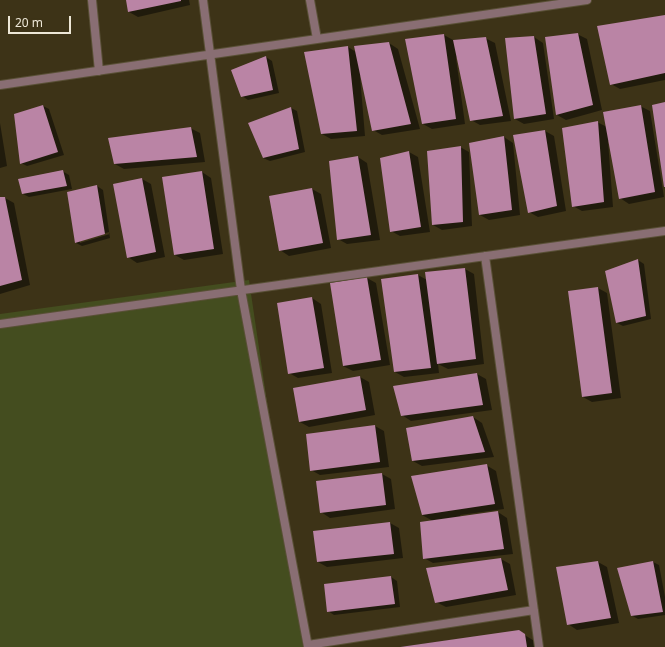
<!DOCTYPE html>
<html>
<head>
<meta charset="utf-8">
<style>
  body { margin:0 }
  #map { position:relative; width:665px; height:647px; overflow:hidden; background:#3d3317; font-family:"Noto Sans",sans-serif }
  canvas { display:block }
  .scale { position:absolute; left:8px; top:16px; width:63px; height:18px; box-sizing:border-box; border:2px solid #ede7d7; border-top:0; padding-left:5px; font-size:12px; line-height:14px; white-space:nowrap; color:#ede7d7; -webkit-text-stroke:3px #3d3317; paint-order:stroke }
</style>
</head>
<body>
<div id="map">
<canvas width="665" height="647"></canvas>
<div class="scale">20 m</div>
</div>
<script>
const c = document.querySelector('canvas').getContext('2d');
c.lineJoin = 'round';
function paint(path, color) { c.fillStyle = color; c.fill(path, 'evenodd'); }
const shape = rows => new Path2D(rows.map(r => 'M' + r).join(''));
function trace(path, color, width, dash) { c.strokeStyle = color; c.lineWidth = width; c.lineCap = dash ? 'butt' : 'round'; c.setLineDash(dash || []); c.stroke(path); }
const green = shape([
  [249,280,303,647,0,647,0,314]
]);
const shadow = shape([
  [127,0,189,0,190,5,138,17,129,12],
  [665,16,665,80,620,89,611,84],
  [577,34,587,39,602,110,566,120,557,115],
  [444,35,453,40,485,38,495,43,511,121,480,125,471,120,457,57,456,58,465,124,432,129,423,124,406,40],
  [534,37,543,43,554,119,524,124,515,119],
  [389,43,398,49,420,129,382,135,373,130,361,75,360,76,365,136,331,139,322,134,305,53,348,47,356,52],
  [266,57,272,61,279,93,248,100,242,96],
  [43,106,49,109,64,155,27,166,21,163],
  [640,106,650,111,664,197,629,204,620,198,609,141,608,141,613,207,582,211,573,206,597,122,607,127],
  [291,108,297,111,305,152,270,161,263,158],
  [0,123,7,166,0,168],
  [190,128,200,133,205,162,124,169,115,164],
  [545,131,554,136,566,211,538,217,529,212],
  [504,137,513,143,520,215,489,220,480,215],
  [460,147,469,152,472,226,442,230,433,225],
  [409,152,418,157,430,232,400,236,391,231,381,159],
  [358,157,367,163,380,240,347,244,338,239],
  [62,171,69,175,72,189,29,197,23,194],
  [202,172,211,178,223,254,184,260,175,255],
  [142,179,151,184,165,257,137,263,128,257],
  [97,186,103,190,110,238,82,246,76,243,68,193],
  [109,232,110,234,80,243,80,241],
  [312,189,321,194,331,248,289,256,280,250,270,197],
  [0,198,5,198,14,203,30,285,0,294],
  [638,260,644,264,651,319,623,326,617,323],
  [465,269,474,274,484,364,448,369,438,364,439,373,404,377,395,372,418,275,427,280],
  [367,278,376,283,390,365,353,371,343,366],
  [598,288,607,293,621,398,592,402,583,397],
  [312,298,321,304,332,373,298,378,289,373],
  [477,374,486,379,492,410,411,421,402,415],
  [360,377,369,382,375,415,309,427,300,422],
  [473,417,482,423,494,457,422,466,413,461],
  [375,426,384,431,389,467,320,475,311,470],
  [486,465,496,471,504,509,460,515,461,517,498,512,507,518,513,554,433,563,424,558,433,521,422,515],
  [382,474,391,479,395,509,330,518,321,512],
  [390,523,399,528,403,558,327,567,318,562,314,532],
  [501,559,510,564,516,595,446,607,436,602],
  [598,562,607,567,619,623,577,630,568,624],
  [653,562,659,565,665,597,665,615,638,619,631,615,618,569],
  [391,577,397,581,400,607,334,615,328,611],
  [518,631,536,642,537,647,400,647]
]);
const building = shape([
  [126,0,181,0,181,1,128,12],
  [665,15,665,73,610,85,597,26],
  [578,33,593,105,556,115,545,37],
  [444,34,456,119,422,124,405,39],
  [534,36,546,114,514,119,505,38],
  [486,37,503,116,470,121,453,40],
  [389,42,411,124,372,131,354,46],
  [348,46,357,131,321,134,304,52],
  [266,56,273,90,241,97,231,70],
  [665,102,665,187,664,187,652,105],
  [43,105,58,152,20,164,14,114],
  [641,105,655,192,619,199,603,112],
  [291,107,299,149,263,158,248,123],
  [598,121,604,202,572,207,562,128],
  [191,127,197,157,114,164,108,138],
  [545,130,557,206,528,213,513,135],
  [504,136,512,210,479,215,469,143],
  [461,146,463,222,432,225,427,151],
  [409,151,421,227,390,232,380,158],
  [358,156,371,235,337,240,329,161],
  [63,170,67,186,22,194,18,179],
  [202,171,214,249,174,255,162,177],
  [142,178,156,252,127,258,113,184],
  [97,185,105,234,75,243,67,192],
  [312,188,323,243,279,251,269,196],
  [0,197,5,197,22,280,0,286],
  [638,259,646,316,616,323,605,271],
  [465,268,476,359,437,364,425,272],
  [418,274,431,368,394,372,381,279],
  [367,277,381,360,343,366,330,283],
  [598,287,612,393,582,397,568,291],
  [312,297,324,368,288,374,277,303],
  [477,373,483,405,401,416,393,386],
  [360,376,366,410,299,422,293,388],
  [473,416,485,452,412,461,406,428],
  [375,425,380,462,310,471,306,434],
  [487,464,495,504,422,515,411,476],
  [382,473,386,505,320,513,316,481],
  [498,511,504,549,423,559,420,522],
  [390,522,394,554,317,562,313,531],
  [501,558,508,590,435,603,426,568],
  [598,561,611,618,567,625,556,567],
  [653,561,663,612,631,616,617,568],
  [391,576,395,604,327,612,324,584],
  [519,630,525,634,527,647,400,647]
]);
const minor = shape([
  [92,0,99,71],
  [203,0,241,290,308,647],
  [310,0,317,39,587,0],
  [0,85,317,39],
  [485,256,539,647],
  [0,324,665,231],
  [308,645,534,610]
]);
paint(green, '#444d1f');
paint(shadow, '#0007');
paint(building, '#ba84a5');
trace(minor, '#595036', 10);
trace(minor, '#896e73', 8);
</script>
</body>
</html>
